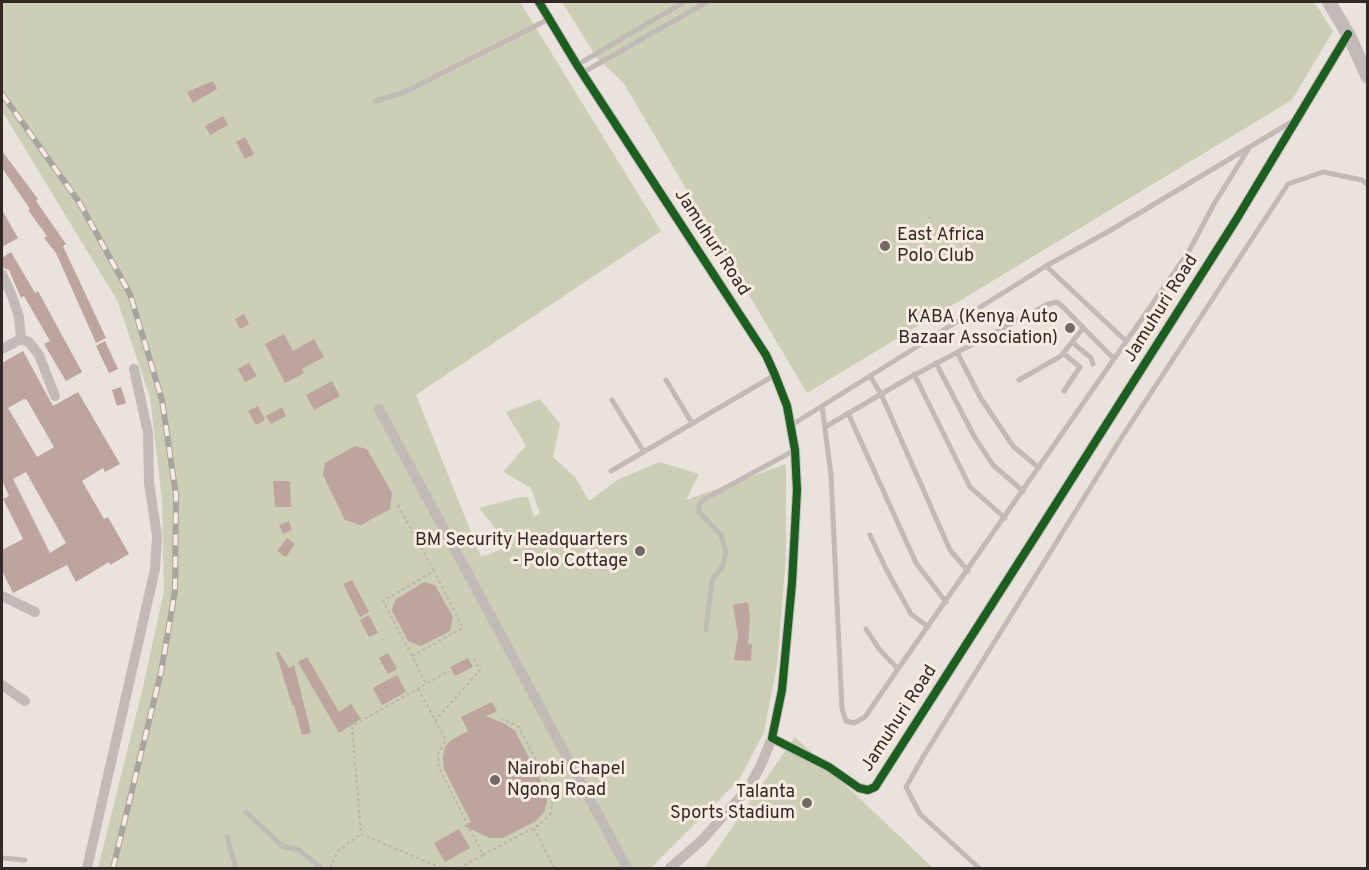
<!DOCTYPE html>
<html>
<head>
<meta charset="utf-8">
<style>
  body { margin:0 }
  #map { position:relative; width:1369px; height:870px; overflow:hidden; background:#eae2dc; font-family:Overpass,sans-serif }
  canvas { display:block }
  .frame { position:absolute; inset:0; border:3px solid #322825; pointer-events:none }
</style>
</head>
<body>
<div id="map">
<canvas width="1369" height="870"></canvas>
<div class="frame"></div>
</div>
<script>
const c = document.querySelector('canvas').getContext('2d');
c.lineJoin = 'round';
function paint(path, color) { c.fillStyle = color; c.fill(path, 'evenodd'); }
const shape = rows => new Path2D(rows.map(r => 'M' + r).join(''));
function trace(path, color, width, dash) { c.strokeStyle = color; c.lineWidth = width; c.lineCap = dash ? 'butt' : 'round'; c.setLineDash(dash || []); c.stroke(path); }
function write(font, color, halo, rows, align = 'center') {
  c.font = font + ' Overpass,sans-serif'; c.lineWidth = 6; c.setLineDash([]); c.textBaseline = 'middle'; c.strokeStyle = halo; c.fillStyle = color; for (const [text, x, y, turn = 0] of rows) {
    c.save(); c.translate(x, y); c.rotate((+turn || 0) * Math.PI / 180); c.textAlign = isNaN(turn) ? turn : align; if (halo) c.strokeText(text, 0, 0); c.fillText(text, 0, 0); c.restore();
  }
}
const green = shape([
  [2,2,520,2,661,231,416,395,481,557,510,546,479,508,517,498,528,497,534,517,540,513,531,488,503,472,526,446,506,412,540,399,560,424,553,457,575,477,589,501,619,479,660,462,699,474,686,500,786,464,786,557,777,665,764,732,739,780,651,868,98,868,143,687,164,591,162,500,150,397,117,300,2,111],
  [562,2,1314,2,1333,31,1292,100,807,393,623,82,597,58],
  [795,737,933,868,704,868]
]);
const building = shape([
  [213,81,217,89,193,103,187,92],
  [223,116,228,125,210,135,205,126],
  [245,137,254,154,245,159,236,142],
  [2,151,38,199,36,201,66,244,63,246,106,338,96,343,56,253,44,238,47,236,28,210,30,209,2,168],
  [2,210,18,238,2,247],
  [11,252,35,293,38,291,82,372,66,381,44,344,50,341,24,296,21,298,9,270,2,267,2,258],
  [244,314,249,324,240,329,235,319],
  [284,334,293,351,314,339,324,357,302,369,304,373,285,383,265,344],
  [105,341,118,369,109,373,96,346],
  [23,351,53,406,78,392,120,464,105,472,103,468,82,481,104,519,108,517,129,554,110,565,109,562,76,582,67,565,13,593,2,571,2,550,23,539,3,499,9,496,2,480,2,363],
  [24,399,27,400,54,447,37,457,8,408],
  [26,472,66,543,50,553,13,479],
  [249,363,257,376,245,382,238,369],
  [332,381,340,396,314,410,306,395],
  [121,387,126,403,117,406,112,390],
  [258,406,265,420,256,425,248,411],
  [282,407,286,416,271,424,266,416],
  [355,446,367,449,392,493,390,509,361,525,345,520,323,475,325,463],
  [273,481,290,481,291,507,275,507],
  [289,521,292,530,283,534,279,525],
  [287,538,295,544,286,557,277,551],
  [352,580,369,612,360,617,343,584],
  [424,582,435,585,453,617,450,631,421,646,408,641,392,611,395,600],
  [748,602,750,616,748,644,752,644,751,661,734,660,738,635,733,605],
  [369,615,378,633,369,637,360,620],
  [278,651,289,668,294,665,311,733,302,735,294,705,292,705,276,653],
  [388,653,397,669,388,674,379,658],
  [307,657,339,712,351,704,361,719,339,733,298,662],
  [468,658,473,667,455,676,450,667],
  [397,675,406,692,382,705,373,688],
  [492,702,497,711,486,716,505,724,515,731,546,791,547,801,544,812,536,821,503,838,490,838,464,826,471,822,444,769,443,757,445,747,451,740,468,731,461,717],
  [459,829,470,848,445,862,434,843]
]);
const path = shape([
  [398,505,434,571],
  [412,656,463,628,434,571,383,601,412,656,426,684],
  [418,689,446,740,438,754,439,768,483,855,460,868],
  [435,721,480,670,473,657],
  [534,828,554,868],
  [483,855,539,825,551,813,553,794,519,727,502,719],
  [330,868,338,851,361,834],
  [441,868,361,834,352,726,449,671]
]);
const service = shape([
  [577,65,684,2],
  [582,73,707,2],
  [376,101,405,92,549,19],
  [1046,266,1126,341],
  [1072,342,1091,358,1093,364],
  [957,352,980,397,1013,446,1039,468],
  [1063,353,1080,367,1064,391],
  [936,363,974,436,993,465,1023,491],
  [914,374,970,487,1005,518],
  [870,376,881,394,950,550,968,571],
  [666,380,692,423],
  [1019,380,1061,356,1083,328],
  [612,400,644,452],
  [822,406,831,475,842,709,846,721,854,723,865,717,898,669,1162,290,1189,251,1214,204,1249,148],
  [848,413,916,563,946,602],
  [790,426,1046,266,1111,230,1293,121],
  [825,427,907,379,1048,304,1057,302,1064,308,1114,359],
  [611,471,775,375],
  [870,535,887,571,911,614,928,627],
  [866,629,879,649,898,669],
  [706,630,712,580,723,565,726,552,721,535,699,512,699,505,703,500,795,450],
  [246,812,282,846,299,850,321,868],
  [227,836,236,868],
  [2,858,25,860],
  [979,868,920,814,906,787,923,757,1118,443,1288,184,1323,172,1362,180,1368,185]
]);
const minor = shape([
  [539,2,577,65,766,355,775,375,787,406,795,450,797,490,792,583,782,690,772,738,829,767,859,788,868,790,875,787,1033,540,1236,220,1348,34],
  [2,274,12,296,19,317,21,339],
  [2,349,21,339,29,342,39,355,55,396],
  [379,409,627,868],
  [2,596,35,612],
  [2,685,25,701],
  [87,868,155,569,157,536,149,483,148,433,134,369],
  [670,868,702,840,749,787,761,765,772,738]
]);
const tertiary = shape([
  [1329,2,1348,34,1368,77]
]);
const rail = shape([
  [2,94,79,202,130,294,162,400,176,495,175,591,161,672,113,868]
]);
const cycleway = shape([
  [539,2,577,65,766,355,775,375,787,406,795,450,797,490,792,583,782,690,772,738,829,767,859,788,868,790,875,787,1033,540,1236,220,1348,34]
]);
const markers = [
  [885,246,6,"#726965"],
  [1070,328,6,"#726965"],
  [640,551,6,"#726965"],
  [495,780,6,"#726965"],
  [807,803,6,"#726965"]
];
const poiNames = [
  ["East Africa",897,236,"left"],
  ["Polo Club",897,257,"left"],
  ["KABA (Kenya Auto",1058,318],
  ["Bazaar Association)",1058,339],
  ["BM Security Headquarters",628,541],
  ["- Polo Cottage",628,562],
  ["Nairobi Chapel",507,770,"left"],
  ["Ngong Road",507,791,"left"],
  ["Talanta",795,793],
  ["Sports Stadium",795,814]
];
const streetNames = [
  ["Jamuhuri Road",711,243,57],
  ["Jamuhuri Road",1162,309,-58],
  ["Jamuhuri Road",900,719,-57]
];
paint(green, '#cdceb6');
paint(building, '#bda49e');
trace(path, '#bbb3ae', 2, [3, 3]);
trace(service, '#c2bab6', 5);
trace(minor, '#c2bab6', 10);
trace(tertiary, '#c2bab6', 14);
trace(rail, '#aaa4a0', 6);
trace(rail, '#f8ece2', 4, [11]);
trace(cycleway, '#1b5e20', 8);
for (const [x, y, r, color] of markers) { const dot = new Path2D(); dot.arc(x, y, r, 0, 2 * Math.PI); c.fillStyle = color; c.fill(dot); trace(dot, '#f8ece2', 2); }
write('18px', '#322825', '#f8ece2', poiNames, 'right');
write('18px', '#322825', '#f8ece2', streetNames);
</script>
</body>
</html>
